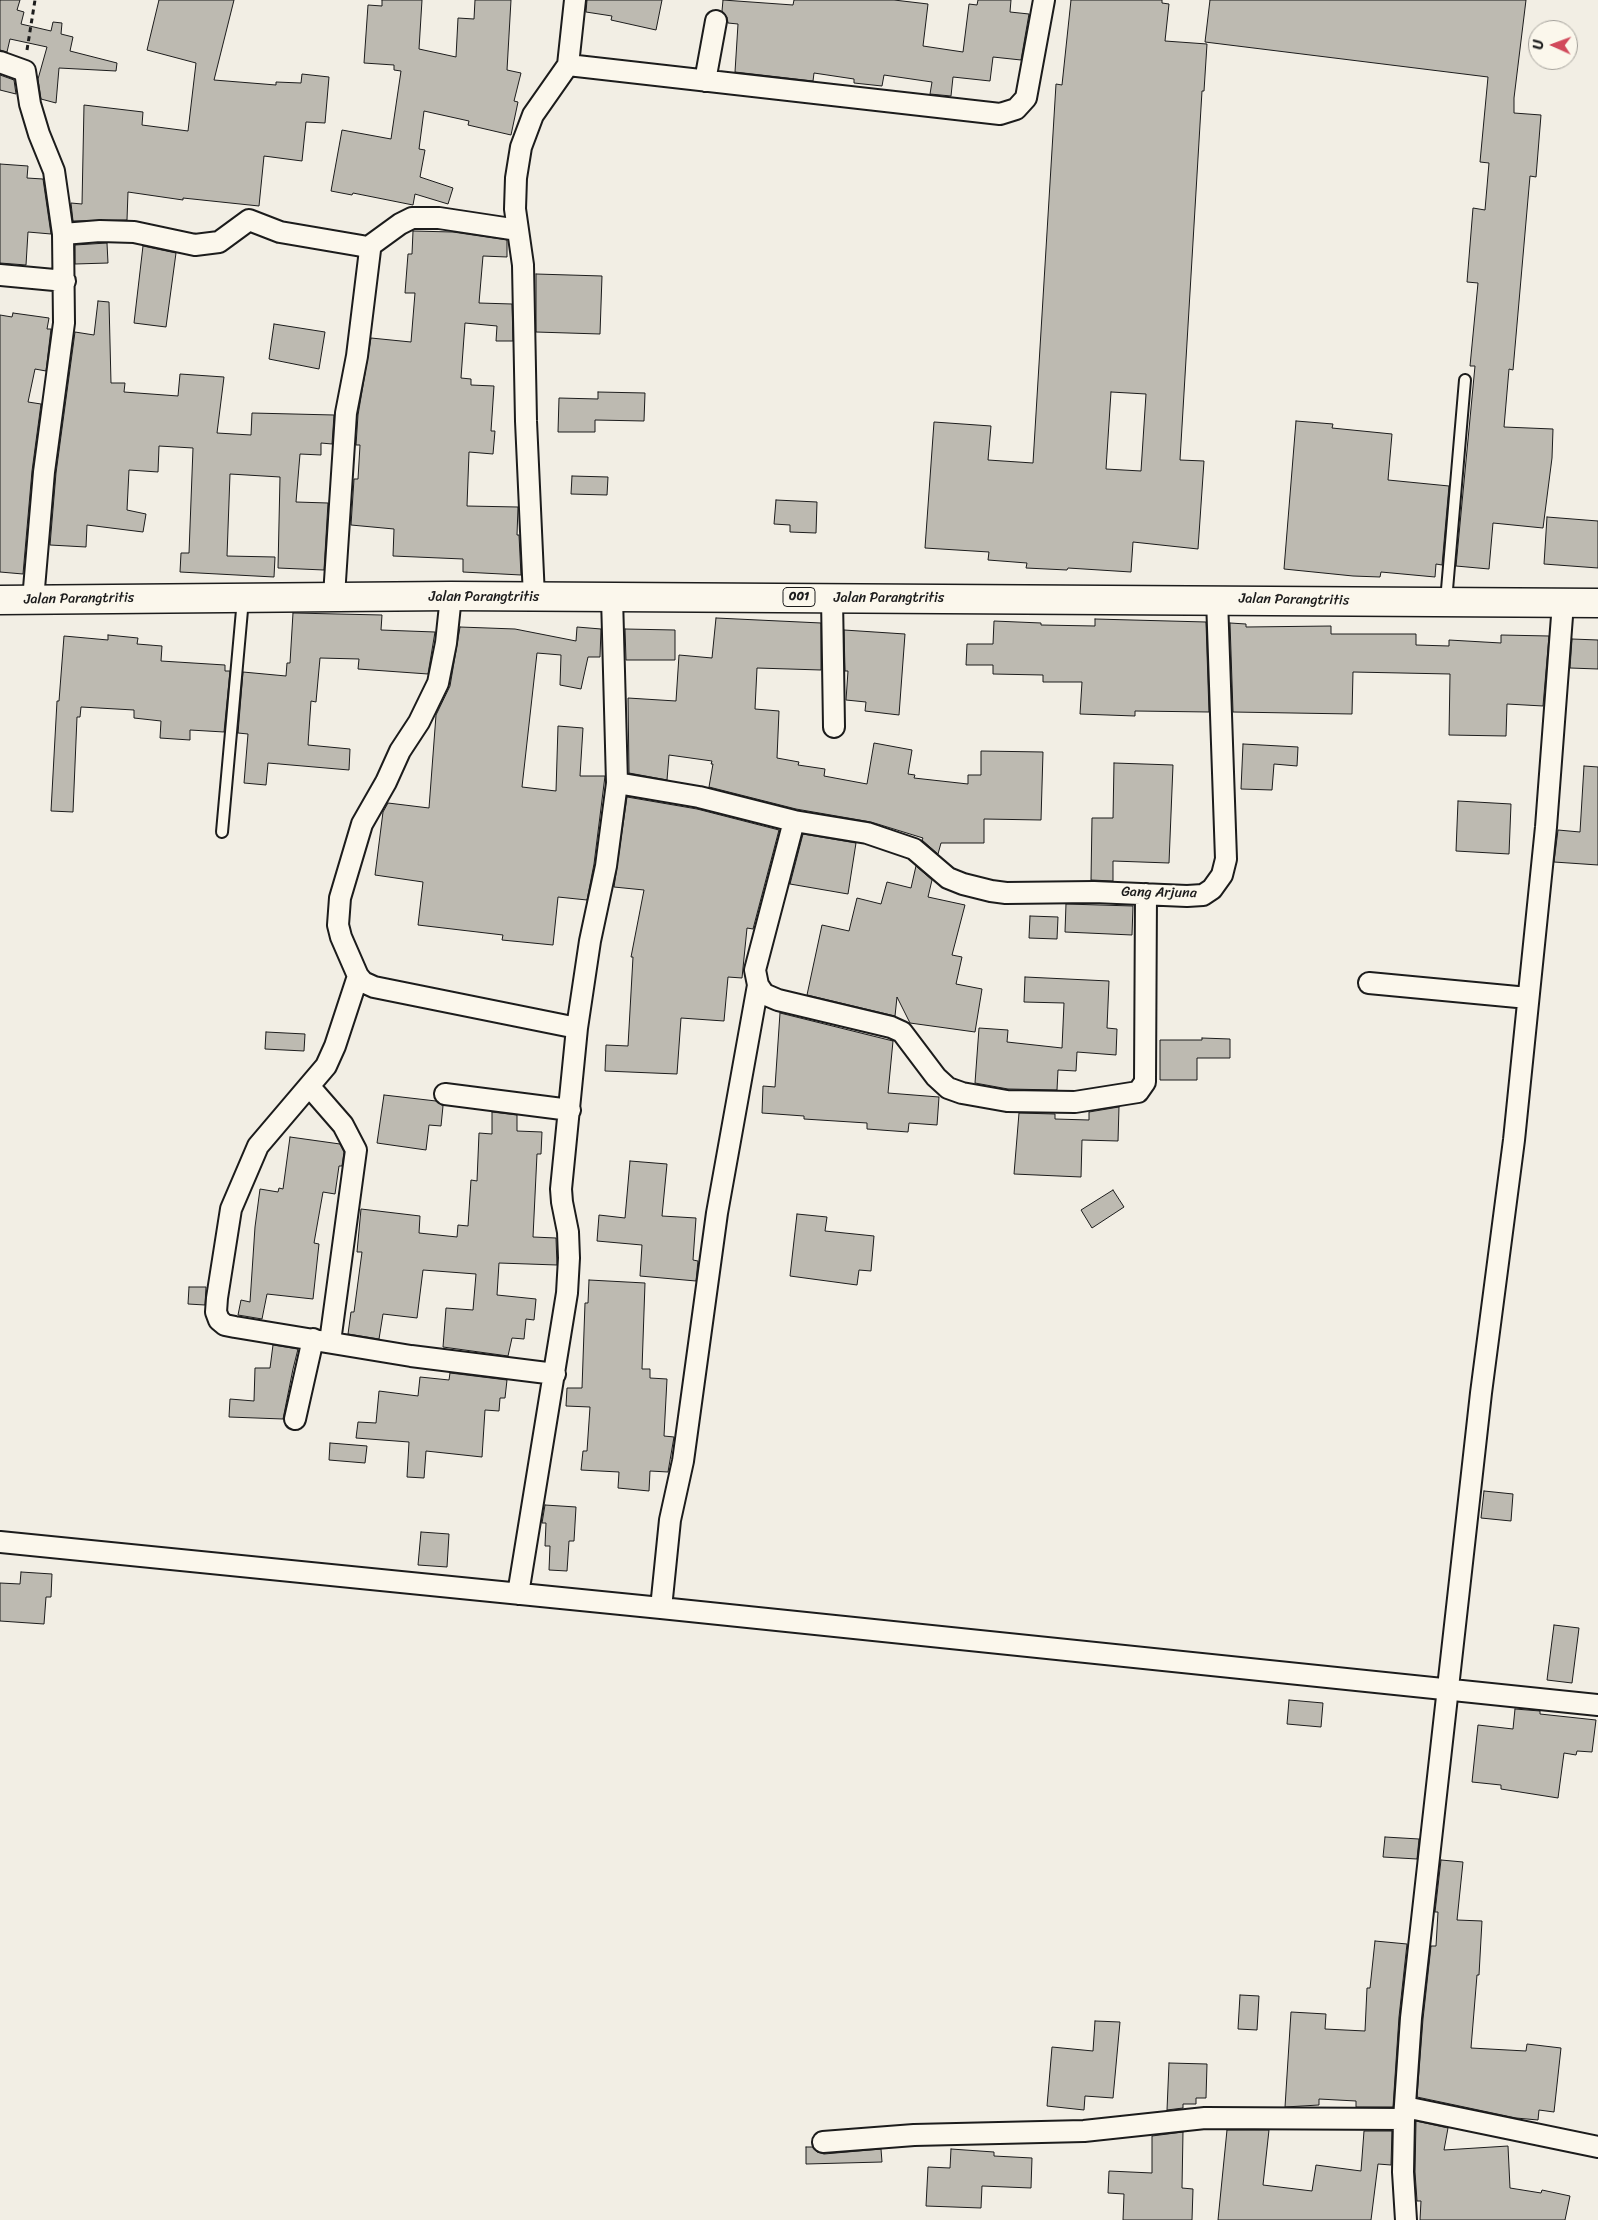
<!DOCTYPE html>
<html>
<head>
<meta charset="utf-8">
<style>
  body { margin:0 }
  #map { position:relative; width:1598px; height:2220px; overflow:hidden; background:#f2eee4; font-family:Sriracha,sans-serif }
  canvas { display:block }
  .north { position:absolute; left:1528px; top:20px; width:50px; height:50px; box-sizing:border-box; background:#fbf7ec; border:1px solid #a29f99; border-radius:50%; rotate:272deg; font-size:14px; font-weight:700; line-height:20px; text-align:center; color:#1c1c1c }
  .north::after { content:''; display:block; margin:auto; width:18px; height:22px; background:#d1495b; clip-path:polygon(50% 0,100% 100%,50% 72%,0 100%) }
</style>
</head>
<body>
<div id="map">
<canvas width="1598" height="2220"></canvas>
<div class="north">U</div>
</div>
<script>
const c = document.querySelector('canvas').getContext('2d');
c.lineJoin = 'round';
function paint(path, color) { c.fillStyle = color; c.fill(path, 'evenodd'); }
const shape = rows => new Path2D(rows.map(r => 'M' + r).join(''));
function trace(path, color, width, dash) { c.strokeStyle = color; c.lineWidth = width; c.lineCap = dash ? 'butt' : 'round'; c.setLineDash(dash || []); c.stroke(path); }
function write(font, color, halo, rows, align = 'center') {
  c.font = font + ' Sriracha,sans-serif'; c.lineWidth = 4.5; c.setLineDash([]); c.textBaseline = 'middle'; c.strokeStyle = halo; c.fillStyle = color; for (const [text, x, y, turn = 0] of rows) {
    c.save(); c.translate(x, y); c.rotate((+turn || 0) * Math.PI / 180); c.textAlign = isNaN(turn) ? turn : align; if (halo) c.strokeText(text, 0, 0); c.fillText(text, 0, 0); c.restore();
  }
}
const building = shape([
  [0,0,20,0,17,10,24,12,21,24,51,31,53,22,62,23,61,34,73,37,70,51,117,63,116,71,59,68,56,103,41,99,38,79,47,47,10,39,7,52,0,50,0,0],
  [159,0,234,0,214,80,276,85,276,82,301,83,302,74,329,77,325,123,306,122,302,161,264,156,259,206,183,198,183,200,128,192,127,220,73,221,71,203,82,204,84,105,143,112,142,125,188,131,196,63,147,50,159,0],
  [382,0,422,0,419,49,456,57,458,18,474,19,475,0,511,0,507,70,521,73,514,101,518,102,511,135,468,125,469,121,424,111,419,149,425,150,420,177,453,188,448,204,415,194,413,205,353,193,352,195,331,191,342,130,391,139,401,71,394,70,394,65,364,63,368,5,382,6,382,0],
  [587,0,662,0,656,30,611,20,612,16,586,12,587,0],
  [723,0,793,5,794,0,894,0,928,4,923,46,963,52,969,4,977,5,978,0,1011,0,1010,12,1029,14,1021,60,993,57,990,81,953,77,951,96,930,94,932,82,884,75,882,86,854,83,854,79,814,73,813,81,735,72,738,24,728,23,727,17,722,11,723,0],
  [1071,0,1162,0,1162,3,1169,4,1165,41,1207,44,1204,91,1202,91,1180,460,1204,461,1198,549,1133,542,1131,572,1068,568,1067,570,1026,568,1027,563,988,560,989,552,925,548,934,422,991,426,988,460,1033,463,1056,84,1062,85,1071,0],
  [1111,392,1146,394,1141,471,1106,469,1111,392],
  [1210,0,1526,0,1514,98,1514,113,1541,115,1536,177,1530,176,1513,370,1509,369,1504,427,1553,429,1552,458,1543,528,1493,523,1489,569,1456,566,1475,366,1470,366,1478,283,1467,282,1473,208,1485,210,1489,163,1480,162,1488,77,1205,42,1210,0],
  [0,75,14,80,16,94,0,90,0,75],
  [0,164,28,166,27,178,43,179,51,234,28,232,26,265,0,263,0,164],
  [413,231,453,232,507,240,507,257,483,256,479,303,512,304,513,341,496,341,497,326,465,323,461,378,471,379,471,385,494,386,491,431,495,431,493,454,469,452,467,506,518,507,517,535,519,535,521,575,463,572,463,559,393,556,394,529,351,525,354,479,358,479,360,445,356,445,358,415,371,338,411,342,415,293,405,293,408,254,412,254,413,231],
  [107,243,108,263,75,264,75,245,107,243],
  [143,246,176,253,166,327,134,323,143,246],
  [536,274,602,276,600,334,536,332,536,274],
  [98,301,109,302,111,383,125,383,124,392,178,396,180,374,224,377,217,433,251,435,252,413,334,415,332,444,321,443,321,455,300,454,296,502,328,503,324,570,278,568,280,477,230,474,227,556,275,557,274,577,180,572,181,553,189,553,193,448,159,446,158,472,129,470,127,510,146,514,143,532,87,525,86,547,50,545,56,473,75,332,94,335,98,301],
  [13,313,49,318,47,329,51,329,46,371,35,369,28,402,41,404,32,471,23,574,0,572,0,315,12,317,13,313],
  [274,324,325,332,319,369,269,359,274,324],
  [598,392,645,393,644,421,595,420,595,432,558,432,559,398,598,399,598,392],
  [1296,421,1333,424,1332,428,1392,434,1388,480,1449,486,1442,565,1436,564,1435,577,1381,572,1380,577,1353,576,1284,569,1296,421],
  [572,476,608,477,607,495,571,494,572,476],
  [776,500,817,502,816,533,790,532,790,525,774,524,776,500],
  [1547,517,1598,521,1598,568,1544,564,1547,517],
  [293,613,382,615,381,630,435,632,428,674,358,669,359,659,320,658,316,702,311,701,308,745,350,749,349,770,268,763,266,785,244,783,248,734,238,733,243,672,286,676,287,663,290,663,293,613],
  [716,618,821,623,821,670,757,668,755,709,779,711,777,758,799,762,798,765,825,769,824,776,867,784,874,743,912,750,908,774,915,775,914,778,968,784,968,775,981,775,981,751,1043,752,1041,820,984,819,984,843,941,843,938,854,922,840,923,838,871,822,796,809,709,787,713,764,711,764,712,761,669,755,667,780,629,773,628,698,676,701,679,655,712,658,716,618],
  [1095,619,1206,622,1209,712,1135,711,1135,716,1080,714,1082,682,1043,682,1043,675,993,674,993,665,966,665,967,644,993,644,994,621,1041,623,1041,625,1095,626,1095,619],
  [1230,623,1246,624,1246,627,1331,626,1331,634,1416,634,1416,645,1449,646,1449,640,1501,643,1501,635,1549,636,1543,706,1507,704,1506,736,1449,735,1450,674,1353,672,1352,714,1233,712,1230,623],
  [460,627,515,629,576,641,577,627,601,629,600,657,588,657,581,689,560,685,561,655,537,653,522,787,556,791,558,726,583,728,580,776,605,776,594,864,587,900,558,897,553,945,502,940,503,935,418,925,423,882,375,875,383,812,388,803,429,808,436,715,450,686,460,627],
  [625,629,675,630,675,660,626,660,625,629],
  [844,630,905,634,899,715,865,711,866,702,846,700,848,671,845,671,844,630],
  [108,635,138,638,137,644,162,646,161,661,225,665,225,671,230,671,224,732,190,730,190,740,160,738,161,721,134,718,134,710,81,707,80,717,77,717,73,812,51,811,57,701,59,701,64,636,108,640,108,635],
  [1572,639,1598,640,1598,669,1570,668,1572,639],
  [1243,744,1298,747,1297,766,1274,764,1272,790,1241,789,1243,744],
  [1114,763,1173,765,1169,863,1113,861,1113,881,1091,880,1092,818,1113,818,1114,763],
  [1584,766,1598,767,1598,865,1554,862,1558,830,1580,832,1584,766],
  [627,797,697,809,779,830,753,929,747,928,742,978,728,977,724,1021,681,1018,677,1074,605,1071,606,1045,628,1046,633,957,631,957,644,890,614,887,627,797],
  [1458,801,1511,804,1509,854,1456,851,1458,801],
  [803,834,856,843,848,894,790,884,803,834],
  [916,866,932,880,928,897,965,905,952,955,962,957,956,984,982,989,975,1032,910,1023,897,997,895,1016,807,995,822,925,849,931,857,898,881,904,887,882,911,888,916,866],
  [1066,904,1133,906,1132,935,1065,932,1066,904],
  [1030,916,1058,917,1057,939,1029,938,1030,916],
  [1025,977,1109,981,1107,1028,1117,1029,1116,1055,1077,1052,1076,1071,1058,1070,1057,1090,1008,1089,975,1083,979,1028,1008,1030,1007,1042,1062,1048,1064,1003,1024,1002,1025,977],
  [780,1013,893,1041,888,1093,939,1097,937,1125,909,1123,908,1132,867,1129,867,1123,804,1119,804,1116,762,1113,763,1086,775,1087,780,1013],
  [266,1032,305,1034,304,1051,265,1049,266,1032],
  [1202,1038,1230,1039,1230,1058,1197,1058,1197,1080,1160,1080,1160,1040,1202,1040,1202,1038],
  [384,1095,436,1101,443,1106,441,1126,429,1125,426,1150,377,1143,384,1095],
  [1119,1107,1118,1141,1082,1140,1081,1177,1014,1174,1019,1113,1055,1114,1055,1119,1089,1120,1089,1112,1119,1107],
  [492,1112,517,1115,517,1131,542,1132,541,1154,537,1154,533,1237,556,1238,557,1265,499,1263,497,1295,536,1299,534,1320,526,1319,524,1339,512,1338,508,1356,443,1347,446,1308,473,1310,476,1274,423,1270,417,1318,383,1314,379,1339,348,1334,351,1312,354,1312,362,1252,357,1252,361,1209,420,1216,419,1233,457,1237,458,1225,468,1226,471,1180,477,1181,479,1133,492,1134,492,1112],
  [290,1137,340,1144,344,1152,342,1166,339,1166,335,1194,323,1192,314,1243,319,1244,313,1299,267,1294,262,1319,238,1315,241,1300,250,1302,255,1227,260,1189,278,1192,279,1188,283,1189,290,1137],
  [630,1161,667,1164,662,1216,696,1218,693,1260,698,1261,696,1281,640,1276,642,1245,597,1241,599,1215,625,1218,630,1161],
  [1113,1190,1124,1207,1092,1228,1081,1210,1113,1190],
  [797,1214,827,1217,825,1231,874,1236,871,1271,859,1270,857,1285,790,1276,797,1214],
  [589,1280,645,1283,642,1369,650,1369,650,1378,667,1379,664,1436,674,1437,668,1472,650,1471,649,1491,618,1488,619,1472,581,1470,583,1451,587,1451,590,1407,566,1406,567,1388,582,1388,585,1303,588,1303,589,1280],
  [189,1287,206,1287,205,1305,188,1304,189,1287],
  [273,1345,298,1349,293,1369,283,1419,229,1417,230,1399,254,1401,255,1368,270,1368,273,1345],
  [450,1373,507,1380,505,1398,500,1398,499,1411,485,1410,482,1457,426,1451,424,1478,407,1477,409,1442,356,1438,358,1422,376,1423,379,1391,418,1396,420,1377,449,1380,450,1373],
  [330,1443,367,1446,365,1463,329,1460,330,1443],
  [1484,1491,1513,1494,1511,1521,1481,1518,1484,1491],
  [545,1505,576,1507,574,1541,569,1541,567,1571,549,1570,550,1546,545,1546,546,1523,542,1523,545,1505],
  [421,1532,449,1534,447,1567,418,1565,421,1532],
  [21,1572,52,1574,51,1597,46,1597,44,1624,0,1621,0,1583,20,1584,21,1572],
  [1554,1625,1579,1628,1572,1683,1547,1680,1554,1625],
  [1289,1700,1323,1703,1321,1727,1287,1724,1289,1700],
  [1515,1709,1540,1711,1540,1714,1596,1720,1592,1752,1577,1751,1576,1755,1564,1753,1558,1798,1501,1789,1501,1785,1472,1782,1478,1725,1513,1729,1515,1709],
  [1385,1837,1419,1839,1417,1859,1383,1857,1385,1837],
  [1441,1860,1463,1862,1457,1920,1482,1921,1479,1975,1477,1975,1471,2048,1526,2051,1527,2044,1561,2048,1554,2112,1539,2110,1538,2120,1516,2118,1417,2097,1423,2019,1431,1946,1436,1946,1438,1912,1435,1912,1441,1860],
  [1375,1941,1407,1944,1399,2017,1393,2107,1356,2107,1356,2101,1319,2099,1319,2105,1285,2107,1291,2012,1326,2014,1325,2029,1365,2031,1367,1988,1370,1988,1375,1941],
  [1240,1995,1259,1996,1257,2030,1238,2029,1240,1995],
  [1095,2021,1120,2022,1113,2098,1085,2096,1084,2110,1047,2106,1052,2047,1093,2051,1095,2021],
  [1169,2063,1207,2064,1206,2098,1196,2098,1196,2104,1183,2104,1183,2108,1167,2110,1169,2063],
  [1416,2121,1448,2128,1444,2150,1508,2146,1510,2188,1541,2193,1542,2190,1570,2196,1565,2220,1420,2220,1421,2201,1417,2201,1415,2172,1416,2121],
  [1227,2130,1269,2130,1263,2185,1312,2191,1316,2165,1361,2171,1364,2131,1392,2131,1391,2165,1378,2164,1371,2220,1218,2220,1227,2130],
  [1183,2132,1182,2188,1193,2189,1192,2220,1123,2220,1124,2194,1108,2193,1109,2171,1152,2173,1152,2136,1183,2132],
  [806,2147,813,2147,817,2152,824,2154,881,2149,882,2162,806,2164,806,2147],
  [951,2149,994,2152,994,2156,1032,2158,1031,2188,982,2186,981,2208,926,2206,928,2167,950,2168,951,2149]
]);
const path = shape([
  [27,50,35,0]
]);
const service = shape([
  [1446,601,1465,380],
  [222,832,243,599]
]);
const minor = shape([
  [0,62,25,71,30,104,39,134,54,171,63,234,64,323,44,472,33,600],
  [568,65,1000,114,1016,109,1026,98,1044,0],
  [705,81,716,21],
  [63,234,100,231,134,232,195,245,219,242,249,220,280,232,362,246,370,250,357,356,346,413,334,596],
  [367,248,400,224,412,218,439,218,518,230],
  [0,275,65,281],
  [451,596,446,643,438,683,419,722,400,751,386,782,362,824,340,898,338,925,341,937,358,976,363,982,374,987,577,1028],
  [534,597,526,421,523,265,515,209,516,178,521,147,533,115,568,65,575,0],
  [832,597,834,727],
  [617,783,699,797,794,821,867,833,914,849,948,878,963,884,991,891,1006,893,1094,892,1187,896,1203,895,1212,889,1222,875,1226,859,1217,599],
  [794,821,755,970,758,985,764,994,778,1000,891,1027,902,1032,936,1077,948,1088,962,1093,1007,1101,1075,1102,1138,1092,1145,1082,1146,894],
  [358,976,335,1046,326,1066,258,1146,231,1209,217,1298,216,1312,219,1320,225,1325,235,1327,411,1356,555,1374],
  [1369,983,1528,998],
  [309,1086,343,1125,356,1150,330,1342],
  [445,1094,570,1110],
  [295,1419,313,1339],
  [0,1542,661,1608,1598,1705],
  [518,1594,567,1293,569,1258,568,1232,562,1202,561,1189,577,1028,590,941,606,866,617,783,612,597],
  [661,1608,670,1520,683,1461,717,1213,758,985],
  [1405,2107,1598,2147],
  [823,2142,914,2135,1084,2131,1205,2118,1404,2119],
  [1406,2220,1403,2172,1404,2119,1411,2018,1481,1393,1514,1140,1546,827,1563,603]
]);
const primary = shape([
  [0,600,451,596,1598,603]
]);
const shields = [
  [799,597,32]
];
const shieldNames = [
  ["001",799,597]
];
const streetNames = [
  ["Jalan Parangtritis",484,597],
  ["Jalan Parangtritis",889,598],
  ["Jalan Parangtritis",79,599,-1],
  ["Jalan Parangtritis",1294,600,1],
  ["Gang Arjuna",1159,893,1]
];
paint(building, '#bdbab1');
trace(building, '#1c1c1c', 1);
trace(service, '#1c1c1c', 14);
trace(minor, '#1c1c1c', 24);
trace(primary, '#1c1c1c', 31);
trace(path, '#1c1c1c', 3, [5, 4]);
trace(service, '#fbf7ec', 10);
trace(minor, '#fbf7ec', 20);
trace(primary, '#fbf7ec', 28);
for (const [x, y, w] of shields) { const box = new Path2D(); box.roundRect(x - w / 2, y - 9.5, w, 19, 4); c.fillStyle = '#fbf7ec'; c.fill(box); trace(box, '#1c1c1c', 1); }
write('bold 12px', '#1c1c1c', null, shieldNames);
write('14px', '#1c1c1c', '#fbf7ec', streetNames);
</script>
</body>
</html>
